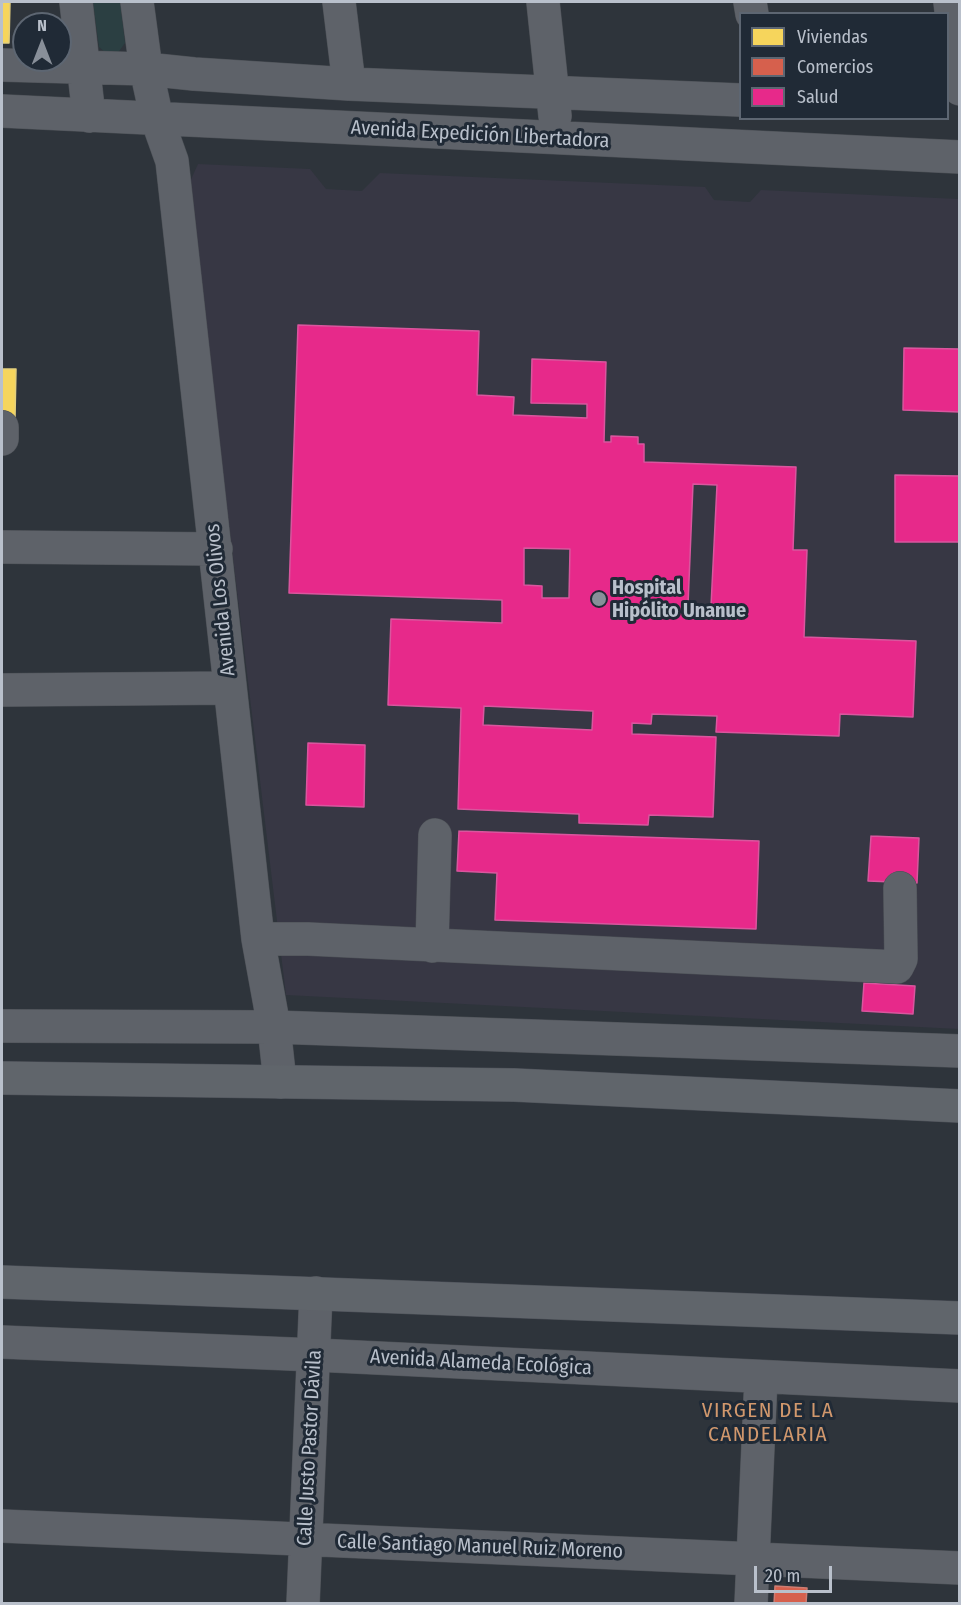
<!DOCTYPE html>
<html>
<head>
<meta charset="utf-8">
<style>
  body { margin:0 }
  #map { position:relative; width:961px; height:1605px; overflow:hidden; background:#2e343b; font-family:"Fira Sans Condensed",sans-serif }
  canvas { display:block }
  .frame { position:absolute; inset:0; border:3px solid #b9c0cb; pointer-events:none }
  .legend { position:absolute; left:739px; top:12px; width:210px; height:108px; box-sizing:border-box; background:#202a36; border:2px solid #5d6672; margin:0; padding:8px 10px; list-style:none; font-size:18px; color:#b9c0cb }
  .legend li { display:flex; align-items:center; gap:12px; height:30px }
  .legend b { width:30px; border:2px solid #5d6672 }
  .north { position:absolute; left:12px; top:12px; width:60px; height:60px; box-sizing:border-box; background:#202a36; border:2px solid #5d6672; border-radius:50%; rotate:0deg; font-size:16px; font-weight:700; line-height:24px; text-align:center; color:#b9c0cb }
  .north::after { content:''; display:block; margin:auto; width:21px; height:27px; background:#888f99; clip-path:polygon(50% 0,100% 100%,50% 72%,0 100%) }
  .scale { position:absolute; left:754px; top:1566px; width:78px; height:27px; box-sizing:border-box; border:3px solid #b9c0cb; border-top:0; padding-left:8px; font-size:18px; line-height:21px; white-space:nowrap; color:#b9c0cb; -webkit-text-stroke:4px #202a36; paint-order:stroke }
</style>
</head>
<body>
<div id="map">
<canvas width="961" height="1605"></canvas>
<div class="frame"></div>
<ul class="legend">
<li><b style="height:16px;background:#f6d55c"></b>Viviendas</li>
<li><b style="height:16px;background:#d6604d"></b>Comercios</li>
<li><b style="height:16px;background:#e7298a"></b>Salud</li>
</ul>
<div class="north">N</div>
<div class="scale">20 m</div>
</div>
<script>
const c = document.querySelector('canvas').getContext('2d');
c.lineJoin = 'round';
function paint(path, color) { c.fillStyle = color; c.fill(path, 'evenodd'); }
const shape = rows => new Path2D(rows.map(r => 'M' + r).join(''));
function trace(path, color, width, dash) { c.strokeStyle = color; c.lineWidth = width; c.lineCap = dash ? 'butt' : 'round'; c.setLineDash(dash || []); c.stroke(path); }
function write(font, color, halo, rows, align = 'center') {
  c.font = font + ' "Fira Sans Condensed",sans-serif'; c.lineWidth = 6; c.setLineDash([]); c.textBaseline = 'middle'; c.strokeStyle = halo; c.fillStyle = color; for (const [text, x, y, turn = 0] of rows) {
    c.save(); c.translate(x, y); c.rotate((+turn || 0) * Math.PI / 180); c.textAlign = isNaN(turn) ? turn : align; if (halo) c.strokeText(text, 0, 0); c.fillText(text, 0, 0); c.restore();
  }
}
const medical = shape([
  [198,164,310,169,326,189,362,191,380,173,705,187,714,200,750,202,761,190,959,199,959,1029,286,995,188,186]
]);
const green = shape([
  [93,2,120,2,125,43,117,54,107,54,99,47]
]);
const homes = shape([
  [2,2,10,2,9,43,2,43,2,2],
  [2,369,16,369,15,418,2,417,2,369]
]);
const shops = shape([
  [775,1586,807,1588,806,1604,774,1604,775,1586]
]);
const health = shape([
  [298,325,479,331,477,395,514,397,513,415,587,418,587,404,531,403,532,359,606,362,604,442,611,442,611,436,638,437,638,444,644,444,644,462,796,467,793,550,807,550,804,637,916,641,913,717,840,714,839,736,716,732,717,716,652,714,651,724,632,723,632,734,716,737,713,817,649,815,648,825,579,823,579,814,458,809,461,708,388,705,391,619,502,623,502,600,289,593,298,325],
  [693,484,717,485,711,606,688,605,693,484],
  [524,548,570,549,569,598,542,598,542,586,524,585,524,548],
  [484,706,593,711,592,730,483,725,484,706],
  [904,348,960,349,960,412,903,410,904,348],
  [895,475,960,476,959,542,895,542,895,475],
  [308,743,365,745,364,807,306,805,308,743],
  [459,831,759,841,756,929,495,920,497,873,457,871,459,831],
  [871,836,919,838,917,883,868,881,871,836],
  [864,983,915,986,913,1014,862,1011,864,983]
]);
const minor = shape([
  [76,2,89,116],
  [137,2,146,69,157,119,172,161,258,939,274,1027,280,1082],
  [339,2,349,84],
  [543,2,555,116],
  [750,2,752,14],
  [950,2,960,89],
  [2,65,146,69,194,74,349,84,740,100],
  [2,111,960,157],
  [2,439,2,427],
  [2,547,216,549],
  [2,690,230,688],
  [258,939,308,939,897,967,901,959,900,888],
  [432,946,435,835],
  [2,1026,274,1027,960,1051],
  [2,1342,315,1355,960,1386],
  [2,1526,960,1568],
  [303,1604,316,1293],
  [751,1604,761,1378]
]);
const major = shape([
  [2,1078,514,1085,960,1106],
  [2,1282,960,1318]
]);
const markers = [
  [599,599,8,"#888f99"]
];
const streetNames = [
  ["Avenida Expedición Libertadora",480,135,3],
  ["Avenida Los Olivos",221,600,-96],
  ["Avenida Alameda Ecológica",481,1363,3],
  ["Calle Justo Pastor Dávila",310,1448,-87],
  ["Calle Santiago Manuel Ruiz Moreno",480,1547,2]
];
const poiNames = [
  ["Hospital",612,588],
  ["Hipólito Unanue",612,611]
];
const neighbourhoodNames = [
  ["VIRGEN DE LA",768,1411],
  ["CANDELARIA",768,1435]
];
paint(medical, '#373744');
paint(green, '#2b3f42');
paint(homes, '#f6d55c');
trace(homes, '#e4cf7d', 1.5);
paint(shops, '#d6604d');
trace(shops, '#cd7d73', 1.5);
paint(health, '#e7298a');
trace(health, '#d9569e', 1.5);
trace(minor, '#4c5056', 34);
trace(major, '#4c5058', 34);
trace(minor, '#5e6269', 33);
trace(major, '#60656b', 33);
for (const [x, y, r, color] of markers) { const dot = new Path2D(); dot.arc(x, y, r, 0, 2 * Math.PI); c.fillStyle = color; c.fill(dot); trace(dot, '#202a36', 2); }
write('20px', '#b9c0cb', '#202a36', streetNames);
write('bold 20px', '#b9c0cb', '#202a36', poiNames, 'left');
c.letterSpacing = '1.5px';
write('21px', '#d1986d', '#202a36', neighbourhoodNames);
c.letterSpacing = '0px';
</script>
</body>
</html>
